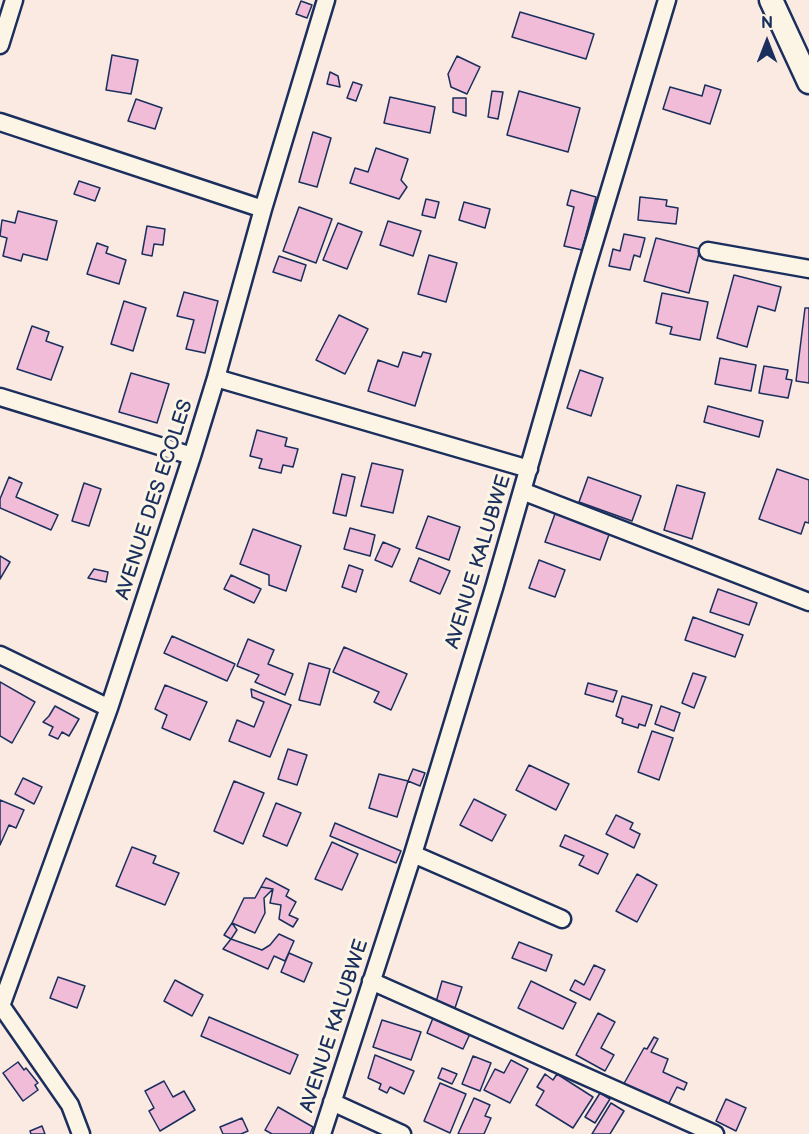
<!DOCTYPE html>
<html>
<head>
<meta charset="utf-8">
<style>
  body { margin:0 }
  #map { position:relative; width:809px; height:1134px; overflow:hidden; background:#faeae2; font-family:"Balsamiq Sans",sans-serif }
  canvas { display:block }
  .north { position:absolute; left:737px; top:12px; width:60px; height:60px; -webkit-text-stroke:4px #fcf5e5; paint-order:stroke; rotate:0deg; font-size:16px; font-weight:700; line-height:24px; text-align:center; color:#1b2f5e }
  .north::after { content:''; display:block; margin:auto; width:21px; height:27px; background:#1b2f5e; clip-path:polygon(50% 0,100% 100%,50% 72%,0 100%) }
</style>
</head>
<body>
<div id="map">
<canvas width="809" height="1134"></canvas>
<div class="north">N</div>
</div>
<script>
const c = document.querySelector('canvas').getContext('2d');
c.lineJoin = 'round';
function paint(path, color) { c.fillStyle = color; c.fill(path, 'evenodd'); }
const shape = rows => new Path2D(rows.map(r => 'M' + r).join(''));
function trace(path, color, width, dash) { c.strokeStyle = color; c.lineWidth = width; c.lineCap = dash ? 'butt' : 'round'; c.setLineDash(dash || []); c.stroke(path); }
function write(font, color, halo, rows, align = 'center') {
  c.font = font + ' "Balsamiq Sans",sans-serif'; c.lineWidth = 6; c.setLineDash([]); c.textBaseline = 'middle'; c.strokeStyle = halo; c.fillStyle = color; for (const [text, x, y, turn = 0] of rows) {
    c.save(); c.translate(x, y); c.rotate((+turn || 0) * Math.PI / 180); c.textAlign = isNaN(turn) ? turn : align; if (halo) c.strokeText(text, 0, 0); c.fillText(text, 0, 0); c.restore();
  }
}
const building = shape([
  [301,1,312,5,307,18,296,14,301,1],
  [520,12,594,34,586,59,512,37,520,12],
  [112,55,138,60,131,94,106,90,112,55],
  [457,56,480,67,467,94,451,87,448,74,457,56],
  [330,72,338,76,340,87,327,84,330,72],
  [353,82,362,85,356,101,347,98,353,82],
  [705,85,721,90,710,124,663,109,670,87,702,96,705,85],
  [492,91,503,92,498,119,488,117,492,91],
  [519,91,580,108,568,152,507,135,519,91],
  [390,97,435,107,430,133,384,123,390,97],
  [453,98,466,98,466,116,453,112,453,98],
  [136,99,162,108,155,129,128,121,136,99],
  [313,132,331,138,317,187,299,182,313,132],
  [376,148,408,159,401,180,407,187,399,199,350,183,355,168,368,172,376,148],
  [79,181,100,188,95,201,74,194,79,181],
  [571,190,596,197,582,250,564,246,574,207,567,205,571,190],
  [640,197,667,200,666,206,678,208,676,224,638,220,640,197],
  [426,199,439,202,435,218,422,215,426,199],
  [464,202,490,209,485,228,459,220,464,202],
  [299,207,332,219,316,263,283,251,299,207],
  [18,211,57,221,47,260,23,254,21,261,3,256,7,238,0,236,2,220,15,223,18,211],
  [388,221,421,231,413,256,380,245,388,221],
  [338,223,362,232,347,269,323,260,338,223],
  [147,226,165,229,163,245,154,244,152,256,142,254,147,226],
  [624,234,645,238,640,257,634,255,630,270,609,266,613,249,620,251,624,234],
  [656,238,700,249,689,293,644,281,656,238],
  [97,243,108,247,106,253,126,260,119,284,87,274,97,243],
  [429,255,457,263,446,302,418,294,429,255],
  [279,256,306,265,301,281,273,272,279,256],
  [734,275,781,287,775,311,758,306,747,347,717,338,734,275],
  [184,292,218,301,205,353,186,349,194,320,177,316,184,292],
  [662,293,708,302,700,340,670,334,672,327,656,323,662,293],
  [124,301,146,308,133,351,111,344,124,301],
  [805,308,809,308,809,383,796,381,805,308],
  [339,315,368,329,345,374,316,360,339,315],
  [32,326,49,332,46,341,63,347,51,380,17,369,32,326],
  [403,352,421,357,423,352,431,354,415,406,368,391,378,360,398,367,403,352],
  [720,358,756,365,751,391,715,384,720,358],
  [764,366,788,370,786,379,792,380,788,398,759,393,764,366],
  [580,370,603,378,591,416,567,408,580,370],
  [131,373,169,384,157,423,119,412,131,373],
  [708,406,763,421,759,437,704,422,708,406],
  [257,430,287,438,285,446,298,449,293,467,283,465,281,473,259,468,262,459,250,456,257,430],
  [372,463,403,470,393,513,361,506,372,463],
  [777,469,809,480,809,523,805,522,801,534,759,519,777,469],
  [342,474,355,477,346,516,333,513,342,474],
  [9,477,22,483,16,497,58,515,51,530,0,508,0,499,9,477],
  [588,477,641,496,632,521,579,502,588,477],
  [84,483,101,489,89,526,72,521,84,483],
  [677,485,705,493,692,539,664,530,677,485],
  [556,511,611,529,600,560,545,542,556,511],
  [428,516,460,527,449,560,416,548,428,516],
  [350,528,375,535,370,556,344,549,350,528],
  [253,529,301,546,286,591,269,585,269,575,240,564,253,529],
  [383,542,400,549,392,567,375,560,383,542],
  [0,556,10,562,0,579,0,556],
  [419,558,450,571,440,594,410,581,419,558],
  [539,560,565,570,555,597,529,588,539,560],
  [349,565,363,570,356,592,342,587,349,565],
  [94,569,108,572,106,582,88,578,94,569],
  [231,575,261,589,254,603,224,589,231,575],
  [718,589,757,603,749,625,710,612,718,589],
  [693,617,743,635,735,657,685,640,693,617],
  [172,636,235,664,227,681,164,653,172,636],
  [248,639,274,650,268,664,293,674,285,695,255,682,259,675,237,666,248,639],
  [344,647,407,674,391,710,374,702,379,692,333,672,344,647],
  [309,663,330,669,320,705,299,700,309,663],
  [693,673,706,677,694,708,682,703,693,673],
  [0,682,35,702,12,743,0,736,0,682],
  [588,683,617,691,613,702,585,694,588,683],
  [165,685,207,702,190,740,162,728,167,715,155,709,165,685],
  [251,689,291,705,270,757,229,741,237,720,254,727,264,702,252,697,251,689],
  [622,696,652,705,645,726,639,724,638,728,622,723,623,719,616,716,622,696],
  [55,706,79,719,69,736,62,732,58,739,49,735,53,727,43,722,49,716,55,706],
  [661,706,680,713,674,731,655,724,661,706],
  [652,731,673,738,659,780,638,772,652,731],
  [288,749,307,755,297,785,278,779,288,749],
  [529,765,569,784,556,810,516,790,529,765],
  [413,769,425,773,420,786,408,781,413,769],
  [379,774,408,781,397,817,369,808,379,774],
  [23,778,42,787,34,804,15,794,23,778],
  [234,781,264,793,243,844,214,831,234,781],
  [474,799,506,815,492,841,460,825,474,799],
  [0,800,24,810,16,828,9,825,0,845,0,800],
  [276,803,301,813,287,846,263,836,276,803],
  [616,815,633,823,630,829,640,834,634,848,606,834,616,815],
  [335,823,401,851,396,863,330,836,335,823],
  [565,835,608,854,598,874,579,865,584,856,560,846,565,835],
  [332,842,358,854,342,890,315,879,332,842],
  [132,847,156,856,153,863,179,873,165,905,116,886,132,847],
  [637,874,657,885,637,922,616,911,637,874],
  [266,878,289,890,286,896,296,902,289,915,298,919,293,927,279,919,281,905,270,903,273,889,261,887,266,878],
  [261,887,273,889,264,898,265,913,255,933,232,923,244,898,255,898,261,887],
  [232,923,237,930,231,939,224,935,232,923],
  [279,934,294,941,285,961,274,956,268,969,223,949,231,939,262,950,270,945,279,934],
  [519,942,552,955,546,971,512,958,519,942],
  [289,953,312,963,304,982,281,972,289,953],
  [594,965,605,970,590,1000,570,990,575,980,584,985,594,965],
  [58,977,85,986,77,1008,50,998,58,977],
  [175,980,203,995,192,1016,164,1001,175,980],
  [442,981,462,987,455,1008,436,1002,442,981],
  [531,981,576,1003,563,1029,518,1008,531,981],
  [598,1013,615,1022,601,1048,614,1055,605,1071,576,1055,598,1013],
  [209,1017,298,1055,290,1074,201,1036,209,1017],
  [433,1018,470,1034,463,1049,427,1033,433,1018],
  [382,1020,421,1032,411,1060,373,1047,382,1020],
  [654,1037,658,1039,651,1052,668,1059,663,1072,687,1083,684,1090,677,1087,668,1105,622,1087,644,1048,647,1049,654,1037],
  [375,1055,414,1071,404,1094,390,1087,387,1093,379,1089,381,1084,368,1078,375,1055],
  [473,1056,491,1063,480,1091,462,1084,473,1056],
  [511,1060,528,1069,510,1103,484,1090,495,1069,504,1073,511,1060],
  [18,1062,24,1070,26,1068,38,1083,35,1085,38,1090,23,1101,3,1073,18,1062],
  [442,1068,457,1074,452,1084,438,1078,442,1068],
  [545,1074,553,1080,557,1074,593,1097,573,1128,536,1105,544,1091,537,1087,545,1074],
  [164,1081,173,1097,184,1091,195,1110,160,1131,149,1111,154,1108,145,1091,164,1081],
  [440,1083,466,1094,450,1133,424,1121,440,1083],
  [600,1093,610,1099,595,1123,585,1117,600,1093],
  [474,1098,490,1105,485,1116,491,1118,484,1134,458,1134,474,1098],
  [726,1099,746,1108,736,1131,716,1121,726,1099],
  [611,1103,624,1111,610,1134,592,1134,611,1103],
  [278,1107,313,1127,310,1134,272,1134,265,1130,278,1107],
  [242,1118,248,1131,241,1134,223,1134,220,1127,242,1118],
  [42,1126,45,1134,31,1134,30,1131,42,1126]
]);
const street = shape([
  [0,45,14,0],
  [0,122,263,209],
  [708,251,809,269],
  [216,378,529,469],
  [0,397,192,456],
  [522,491,809,602],
  [0,655,109,708],
  [413,854,562,919],
  [371,981,715,1134],
  [0,1004,70,1105,81,1134],
  [1,1006,109,708,192,456,216,378,263,209,326,0],
  [332,1102,402,1134],
  [322,1134,413,854,494,588,586,269,667,0]
]);
const secondary = shape([
  [771,0,809,82]
]);
const streetNames = [
  ["AVENUE DES ECOLES",155,500,-72],
  ["AVENUE KALUBWE",479,562,-73],
  ["AVENUE KALUBWE",335,1026,-72]
];
paint(building, '#f0bcd8');
trace(building, '#1b2f5e', 1.5);
trace(street, '#1b2f5e', 21);
trace(secondary, '#1b2f5e', 27);
trace(street, '#fcf5e5', 16);
trace(secondary, '#fcf5e5', 22);
write('20px', '#1b2f5e', '#fcf5e5', streetNames);
</script>
</body>
</html>
